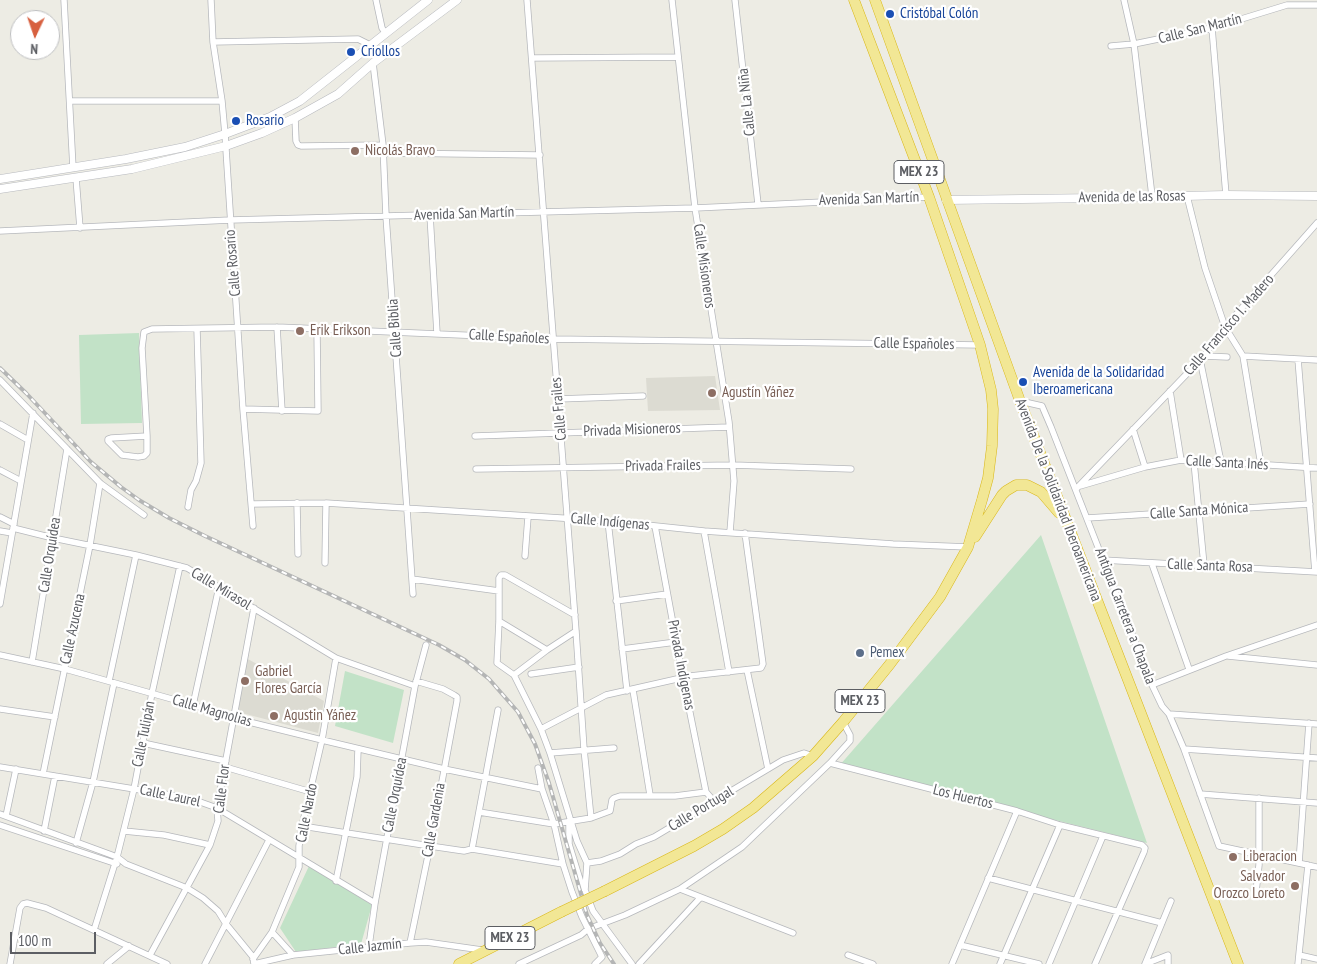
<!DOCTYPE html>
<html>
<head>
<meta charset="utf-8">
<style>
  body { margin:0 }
  #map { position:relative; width:1317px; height:964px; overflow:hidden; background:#edece4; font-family:"PT Sans Narrow",sans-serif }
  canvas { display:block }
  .north { position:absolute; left:10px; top:10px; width:50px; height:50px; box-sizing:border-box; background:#fff; border:1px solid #bebfc1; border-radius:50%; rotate:183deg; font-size:14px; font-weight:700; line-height:20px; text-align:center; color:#5c5e63 }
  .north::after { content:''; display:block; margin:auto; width:18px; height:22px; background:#d7603f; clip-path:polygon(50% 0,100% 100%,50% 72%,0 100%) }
  .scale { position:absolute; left:10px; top:932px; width:86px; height:22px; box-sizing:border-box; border:2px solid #5c5e63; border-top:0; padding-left:6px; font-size:15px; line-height:18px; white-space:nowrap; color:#5c5e63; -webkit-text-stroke:4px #fff; paint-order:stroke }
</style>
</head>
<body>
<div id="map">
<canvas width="1317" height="964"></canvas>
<div class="north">N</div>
<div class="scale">100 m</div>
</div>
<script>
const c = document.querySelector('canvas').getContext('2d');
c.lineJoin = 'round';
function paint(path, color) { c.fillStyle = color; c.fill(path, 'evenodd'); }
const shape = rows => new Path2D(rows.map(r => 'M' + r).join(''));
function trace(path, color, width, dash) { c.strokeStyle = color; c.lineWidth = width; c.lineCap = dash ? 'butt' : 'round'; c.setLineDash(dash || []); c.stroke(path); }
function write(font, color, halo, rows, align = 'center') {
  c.font = font + ' "PT Sans Narrow",sans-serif'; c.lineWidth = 4.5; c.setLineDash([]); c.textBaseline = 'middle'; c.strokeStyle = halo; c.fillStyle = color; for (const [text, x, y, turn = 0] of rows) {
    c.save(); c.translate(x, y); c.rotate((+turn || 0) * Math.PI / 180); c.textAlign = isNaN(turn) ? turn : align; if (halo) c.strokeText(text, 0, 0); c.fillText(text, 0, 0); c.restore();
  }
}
const education = shape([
  [715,376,720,410,648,411,646,378],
  [246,658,324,701,318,733,238,712]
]);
const green = shape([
  [139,333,142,423,81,424,79,335],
  [1041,535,1147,843,839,766],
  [345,671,404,690,393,743,335,726],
  [309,866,372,905,361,944,296,952,280,928]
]);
const street = shape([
  [64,0,73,168],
  [211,0,213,42,222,101,225,134,243,409,253,526],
  [376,0,382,28,386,34],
  [527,0,576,631,584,749,591,818],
  [672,0,695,208,729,422,734,481,730,532],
  [735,0,758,204],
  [1124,0,1134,44,1152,196],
  [1212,28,1226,195],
  [213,42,358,39,372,46],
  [1111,46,1134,44,1212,28,1287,5,1317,5],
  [532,58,678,57],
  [373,63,383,145,386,216,413,594],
  [70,101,222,101],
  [295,118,296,141,298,145,301,146,383,145],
  [384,153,540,155],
  [76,178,80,228],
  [1187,196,1205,268,1225,327,1243,356,1261,465],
  [430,215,437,333],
  [0,231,230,220,695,208,929,197],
  [277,327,282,411],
  [1204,356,1227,357],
  [1243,356,1317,360],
  [1200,359,1221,462],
  [1298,359,1315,572],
  [0,380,100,483,144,515],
  [1170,391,1181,460],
  [558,399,643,396],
  [1020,401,1042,406,1051,427,1152,685,1162,706,1169,714,1184,749,1219,846,1317,867],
  [243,409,318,411,317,329],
  [0,424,28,440],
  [1133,429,1145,467],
  [147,436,111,438,108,439,108,441,122,455,138,457,144,456,147,453,147,436,142,348,144,332,152,329,277,327,553,339,980,345],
  [475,436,729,427],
  [1194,462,1204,565],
  [476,469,733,465,851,469],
  [0,470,21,481],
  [1080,486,1145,467,1181,460,1221,462,1317,468],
  [1076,489,1204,356,1225,327,1317,223],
  [297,503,298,554],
  [252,504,326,503,608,521,704,531,893,544,968,547],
  [188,507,191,490,196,481,201,463,197,329],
  [0,517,14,524],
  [1087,518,1310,504],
  [608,521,627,691],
  [655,526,683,678,706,792,714,801],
  [13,528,53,538,136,555,187,568,336,658,415,686],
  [0,531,12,533],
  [704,531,729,672],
  [525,556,528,517],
  [1103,560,1317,572],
  [325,563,326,503],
  [1152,564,1189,669],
  [412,579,499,591],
  [616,601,667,594],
  [0,604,33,413],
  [499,621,547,650],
  [622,649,676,642],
  [0,655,65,669,193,705,233,718,322,740,444,769,542,789],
  [1228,656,1317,665],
  [32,662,67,449],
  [747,670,768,769],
  [531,674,579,667],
  [514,675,541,729,550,753,577,841,587,863,585,890,593,911,632,964],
  [514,675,497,663,499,621,499,578,501,575,505,575,575,615],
  [514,675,547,650,576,631],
  [109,681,136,555],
  [1152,685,1226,656,1317,625],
  [633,690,650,795],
  [193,705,219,587],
  [0,709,55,717],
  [1169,714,1317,724],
  [843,722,850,735,850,741,830,763,1017,811,1060,825,1142,845,1145,848,1144,852,1095,964],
  [541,729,606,695,690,676,761,668,763,664,745,533],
  [143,743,226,761],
  [1184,749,1317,758],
  [550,753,614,748],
  [0,767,189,798,217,808,375,903],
  [225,767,311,792],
  [538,768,542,789,554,824,563,864,572,892,582,917,602,957,595,964],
  [43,774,90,545,100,483],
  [1200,794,1317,803],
  [479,812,554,824,591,818,610,811,612,800,614,798,620,796,675,796,706,792],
  [0,814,109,854,117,857,126,864,187,888,203,898,218,911,226,924,253,957,254,964],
  [6,816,16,769],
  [569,821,569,844,582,886,585,890],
  [0,825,117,864],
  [302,826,430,846,464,851,472,849,563,864],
  [44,831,55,776],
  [124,831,164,835,210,845],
  [76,843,93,782,114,683],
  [472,849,498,710],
  [587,863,601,861,620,854,636,844,654,837,783,760,804,753,813,756],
  [1299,863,1309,723],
  [988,878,1162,923],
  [336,881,357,777,358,749],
  [680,889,742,847,830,763],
  [1256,892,1259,865,1259,798],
  [94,930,117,857,134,789,152,693,180,566],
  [272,932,293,955],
  [410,943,430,846,457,701,457,697,454,695,443,689,416,681],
  [960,945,1039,964],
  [369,946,375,903,415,686,426,645],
  [150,955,210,845,218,821,217,808,254,608],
  [848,955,873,964],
  [1299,955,1317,959],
  [253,959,272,932,299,867,299,846,302,826,322,740,336,658],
  [10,964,20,908,23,904,27,903,46,908,167,964],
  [107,964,129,946],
  [205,964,269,840],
  [254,964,293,955,410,943,426,942,482,950],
  [519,964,581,935,588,929,625,915,680,889,793,933],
  [639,964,700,898],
  [952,964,1017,811],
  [1000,964,1060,825],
  [1049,964,1103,836],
  [1145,964,1171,901],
  [1145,964,1168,955,1168,964],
  [1298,964,1308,865]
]);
const secondary = shape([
  [0,179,126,159,185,147,225,134,270,117,300,101,428,0],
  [0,189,132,169,226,146,262,133,295,118,338,94,373,63,457,0],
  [946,200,1098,198,1226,195,1317,196]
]);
const highway = shape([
  [875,0,1020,401,1238,964],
  [975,537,1002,495,1006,491,1016,485,1027,485,1041,492,1059,513],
  [605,891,694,846,723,829,753,808,813,756,843,722,890,664,940,597,968,547,982,500,988,478,992,446,993,409,991,390,980,345,929,197,854,0],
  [459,964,561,912]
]);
const rail = shape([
  [0,368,26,393,91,462,121,487,139,500,169,518,205,536,439,645,465,660,489,679,518,712,535,744,549,783,587,915,600,943,614,964]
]);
const highwayBridge = shape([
  [561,912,605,891]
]);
const markers = [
  [890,14,5,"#1a4fb4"],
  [351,52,5,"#1a4fb4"],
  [236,121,5,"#1a4fb4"],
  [355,151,5,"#8d6e63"],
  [300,331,5,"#8d6e63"],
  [1023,382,5,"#1a4fb4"],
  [712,393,5,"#8d6e63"],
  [860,653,5,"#5c6f8a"],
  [245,681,5,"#8d6e63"],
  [274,716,5,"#8d6e63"],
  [1233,857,5,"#8d6e63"],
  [1295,886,5,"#8d6e63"]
];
const shields = [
  [919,172,50],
  [860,701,50],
  [510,938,50]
];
const shieldNames = [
  ["MEX 23",919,172],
  ["MEX 23",860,701],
  ["MEX 23",510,938]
];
const transitNames = [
  ["Cristóbal Colón",900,14],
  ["Criollos",361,52],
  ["Rosario",246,121],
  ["Avenida de la Solidaridad",1033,373],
  ["Iberoamericana",1033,390]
];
const streetNames = [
  ["Calle San Martín",1200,29,-14],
  ["Calle La Niña",747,102,-96],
  ["Avenida de las Rosas",1132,197,-1],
  ["Avenida San Martín",869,199,-2],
  ["Avenida San Martín",464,214,-2],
  ["Calle Rosario",233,263,-95],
  ["Calle Misioneros",704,266,82],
  ["Calle Francisco I. Madero",1229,325,-49],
  ["Calle Biblia",395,328,-94],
  ["Calle Españoles",509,337,3],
  ["Calle Españoles",914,344,1],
  ["Calle Frailes",559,409,-95],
  ["Privada Misioneros",632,430,-2],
  ["Calle Santa Inés",1227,463,3],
  ["Privada Frailes",663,466,-1],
  ["Avenida De la Solidaridad Iberoamericana",1058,500,69],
  ["Calle Santa Mónica",1199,511,-4],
  ["Calle Indígenas",610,522,5],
  ["Calle Orquídea",50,555,-81],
  ["Calle Santa Rosa",1210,566,2],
  ["Calle Mirasol",221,589,31],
  ["Antigua Carretera a Chapala",1125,616,69],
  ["Calle Azucena",73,629,-78],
  ["Privada Indígenas",681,665,79],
  ["Calle Magnolias",212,711,16],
  ["Calle Tulipán",144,734,-79],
  ["Calle Flor",222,789,-83],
  ["Calle Orquídea",395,795,-79],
  ["Calle Laurel",170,796,12],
  ["Los Huertos",963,797,14],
  ["Calle Portugal",701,809,-31],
  ["Calle Nardo",307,813,-79],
  ["Calle Gardenia",434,820,-80],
  ["Calle Jazmín",370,947,-6]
];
const educationNames = [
  ["Nicolás Bravo",365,151],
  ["Erik Erikson",310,331],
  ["Agustín Yáñez",722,393],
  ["Gabriel",255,672],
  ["Flores García",255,689],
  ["Agustin Yáñez",284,716],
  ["Liberacion",1243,857],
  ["Salvador",1285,877,"right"],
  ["Orozco Loreto",1285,894,"right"]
];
const serviceNames = [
  ["Pemex",870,653]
];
paint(education, '#dcdbd2');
paint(green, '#c2e2c7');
trace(street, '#b6b8bc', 7);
trace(secondary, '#b7b9be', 9);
trace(highway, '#d9b717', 11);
trace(street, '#fff', 5.5);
trace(secondary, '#fff', 8);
trace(highway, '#f2e795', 10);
trace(rail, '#b4b5b5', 4);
trace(rail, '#fff', 2, [5.5]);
trace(highwayBridge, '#d9b717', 11, []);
trace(highwayBridge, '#f2e795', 10);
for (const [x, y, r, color] of markers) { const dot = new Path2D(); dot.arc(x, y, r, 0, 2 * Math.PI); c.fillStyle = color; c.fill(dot); trace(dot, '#fff', 2); }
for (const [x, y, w] of shields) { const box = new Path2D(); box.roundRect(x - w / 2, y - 11.5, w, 23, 4); c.fillStyle = '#fff'; c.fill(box); trace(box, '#5c5e63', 1); }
write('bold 14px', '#5c5e63', null, shieldNames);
write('15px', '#164399', '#fff', transitNames, 'left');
write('15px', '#5c5e63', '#fff', streetNames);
write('15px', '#785e54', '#fff', educationNames, 'left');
write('15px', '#4e5e75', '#fff', serviceNames, 'left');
</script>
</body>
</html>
